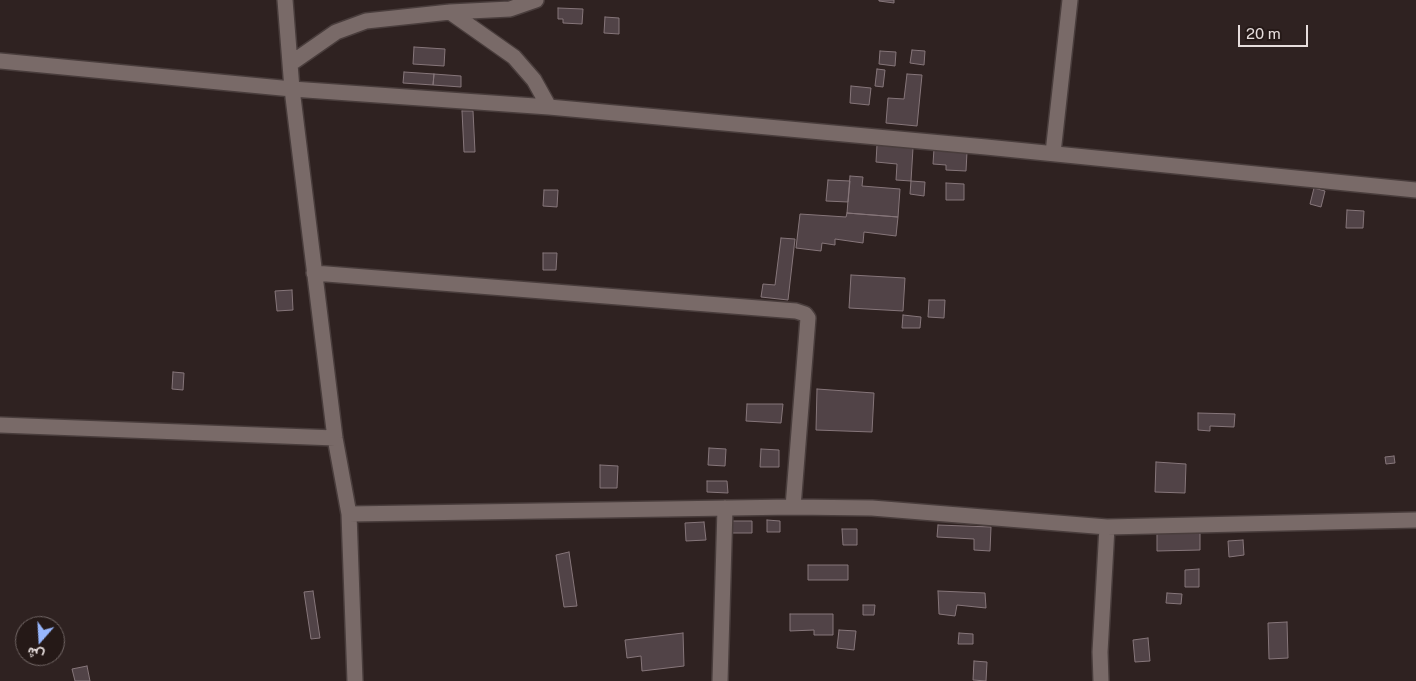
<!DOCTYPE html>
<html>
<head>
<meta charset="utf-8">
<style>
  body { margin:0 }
  #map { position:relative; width:1416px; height:681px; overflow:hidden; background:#2f2221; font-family:"Public Sans",Vazirmatn,sans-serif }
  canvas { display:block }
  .north { position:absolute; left:15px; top:616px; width:50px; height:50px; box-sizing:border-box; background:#251917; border:1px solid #726766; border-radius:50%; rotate:199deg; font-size:14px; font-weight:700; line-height:20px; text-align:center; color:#e6dddc }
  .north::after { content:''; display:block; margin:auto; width:18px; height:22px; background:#97b6fd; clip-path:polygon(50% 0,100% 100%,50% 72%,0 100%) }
  .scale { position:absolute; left:1238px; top:25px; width:70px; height:22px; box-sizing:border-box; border:2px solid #e6dddc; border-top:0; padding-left:6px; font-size:15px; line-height:18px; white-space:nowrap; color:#e6dddc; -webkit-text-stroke:4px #251917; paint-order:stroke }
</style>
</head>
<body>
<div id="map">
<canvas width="1416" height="681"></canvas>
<div class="north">ش</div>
<div class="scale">20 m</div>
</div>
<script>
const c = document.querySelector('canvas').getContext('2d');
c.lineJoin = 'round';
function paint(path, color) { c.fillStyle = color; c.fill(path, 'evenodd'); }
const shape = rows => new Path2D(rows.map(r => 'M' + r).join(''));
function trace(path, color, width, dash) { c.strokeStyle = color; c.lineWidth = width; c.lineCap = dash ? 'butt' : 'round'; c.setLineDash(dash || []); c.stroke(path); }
const building = shape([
  [879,0,894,0,894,3,879,1,879,0],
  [558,8,583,9,582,24,563,23,563,19,558,19,558,8],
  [605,17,619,18,619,34,604,33,605,17],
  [414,47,445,49,444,66,413,64,414,47],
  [912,50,925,51,924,65,910,63,912,50],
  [880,51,896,52,895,66,879,64,880,51],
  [877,69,885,70,883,87,875,86,877,69],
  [404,72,434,74,433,85,403,83,404,72],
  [434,74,461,76,461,87,433,85,434,74],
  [907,74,922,75,917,126,886,123,888,98,904,99,907,74],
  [851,86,871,88,869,105,850,103,851,86],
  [462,111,473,111,475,152,464,152,462,111],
  [877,145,913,148,911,181,896,180,897,164,876,162,877,145],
  [934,149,967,152,966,171,946,170,946,165,933,164,934,149],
  [850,176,863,177,862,186,900,189,898,217,847,213,850,176],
  [828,180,850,181,848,202,826,201,828,180],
  [911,181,925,182,924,196,910,194,911,181],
  [946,183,964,184,964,200,946,200,946,183],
  [1314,188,1325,191,1321,207,1310,204,1314,188],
  [544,190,558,190,557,207,543,206,544,190],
  [1347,210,1364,211,1363,228,1346,228,1347,210],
  [847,213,898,217,896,236,864,232,863,243,835,239,835,245,822,243,821,251,796,248,800,214,846,217,847,213],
  [781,238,795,239,788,300,761,297,763,284,775,285,781,238],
  [543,253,557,253,556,270,543,270,543,253],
  [851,275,905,278,903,311,849,308,851,275],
  [292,290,293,310,277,311,275,291,292,290],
  [929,300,945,300,944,318,928,317,929,300],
  [903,315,921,317,920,328,902,328,903,315],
  [173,372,184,373,183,390,172,389,173,372],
  [817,389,874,393,872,432,816,430,817,389],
  [747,404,783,404,781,423,746,421,747,404],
  [1198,413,1235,414,1234,427,1210,426,1210,431,1198,430,1198,413],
  [709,448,726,449,725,466,708,465,709,448],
  [761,449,779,450,779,467,760,467,761,449],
  [1394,456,1395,463,1386,464,1385,457,1394,456],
  [1156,462,1186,464,1185,493,1155,492,1156,462],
  [600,465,618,466,617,488,600,488,600,465],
  [707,481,727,481,728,493,707,492,707,481],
  [767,520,780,521,780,532,767,532,767,520],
  [731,521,752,521,752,533,731,533,731,521],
  [704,522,706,540,686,541,685,523,704,522],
  [938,525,991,527,990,551,974,550,974,539,937,537,938,525],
  [842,529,857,529,857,545,843,545,842,529],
  [1157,532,1200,532,1200,550,1157,551,1157,532],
  [1243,540,1244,555,1229,557,1228,541,1243,540],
  [569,552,577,606,564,607,556,555,569,552],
  [808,565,848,565,848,580,808,580,808,565],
  [1199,569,1199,587,1185,587,1185,570,1199,569],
  [313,591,320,638,311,639,304,592,313,591],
  [938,591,985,593,986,608,957,605,955,616,939,614,938,591],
  [1167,593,1182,594,1181,604,1166,603,1167,593],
  [863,605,875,605,874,615,863,615,863,605],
  [790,614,833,614,833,635,814,635,814,630,790,631,790,614],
  [1287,622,1288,658,1269,659,1268,623,1287,622],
  [839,630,856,631,854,650,837,648,839,630],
  [683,633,684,666,642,671,641,656,627,658,625,640,683,633],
  [959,633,973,634,973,644,958,644,959,633],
  [1148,638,1150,661,1135,662,1133,640,1148,638],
  [974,661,987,662,986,681,973,680,974,661],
  [87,666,90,681,75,681,72,669,87,666]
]);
const minor = shape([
  [285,0,292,89,335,438,349,514,355,681],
  [450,12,514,57,534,80,549,107],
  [0,61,292,89,549,107,986,147,1416,190],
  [290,64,336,32,366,21,450,12,510,9,536,0],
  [1053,153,1070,0],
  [314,273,796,311,805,314,808,318,793,507],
  [0,425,335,438],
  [349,514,793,507,872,508,1107,527,1416,520],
  [720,681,725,508],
  [1101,681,1100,652,1107,527]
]);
paint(building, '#514347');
trace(building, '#86767a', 1);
trace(minor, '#493d3c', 18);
trace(minor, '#796a68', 15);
</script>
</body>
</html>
